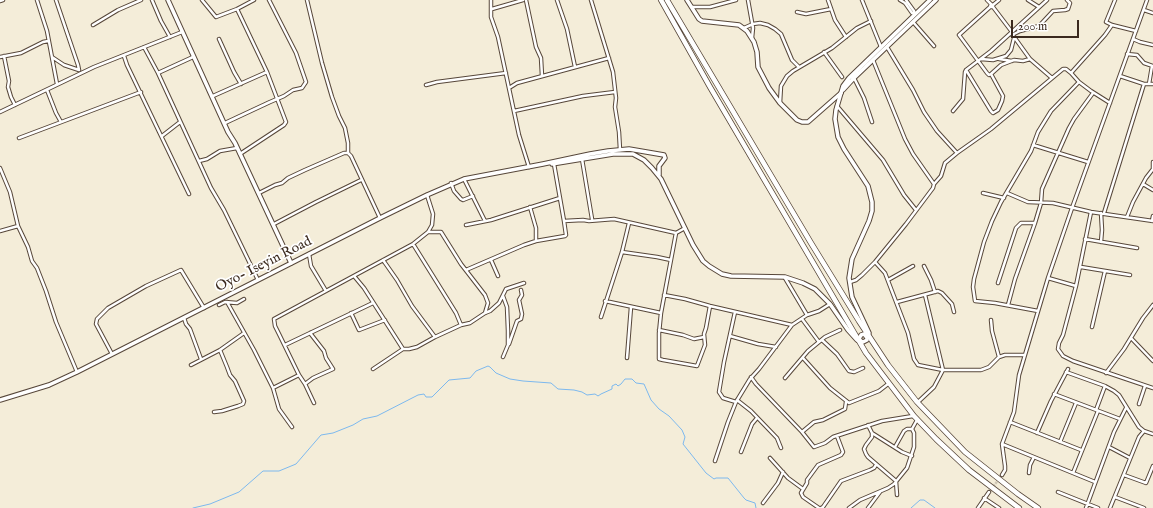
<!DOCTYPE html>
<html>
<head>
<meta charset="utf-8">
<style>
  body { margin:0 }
  #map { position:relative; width:1153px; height:508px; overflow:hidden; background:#f4edd9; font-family:"IM FELL English",serif }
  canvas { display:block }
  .scale { position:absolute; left:1011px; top:20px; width:68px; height:18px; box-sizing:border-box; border:2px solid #3b2a1e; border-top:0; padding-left:5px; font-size:12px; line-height:14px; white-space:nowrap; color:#3b2a1e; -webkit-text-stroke:3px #fff; paint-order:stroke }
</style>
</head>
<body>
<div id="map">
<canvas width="1153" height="508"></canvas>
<div class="scale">200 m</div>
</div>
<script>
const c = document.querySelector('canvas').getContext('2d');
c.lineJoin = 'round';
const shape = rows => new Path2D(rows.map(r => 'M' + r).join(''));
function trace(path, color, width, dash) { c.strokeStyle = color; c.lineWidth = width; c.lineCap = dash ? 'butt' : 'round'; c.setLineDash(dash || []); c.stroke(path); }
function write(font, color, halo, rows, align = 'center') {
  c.font = font + ' "IM FELL English",serif'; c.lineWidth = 3.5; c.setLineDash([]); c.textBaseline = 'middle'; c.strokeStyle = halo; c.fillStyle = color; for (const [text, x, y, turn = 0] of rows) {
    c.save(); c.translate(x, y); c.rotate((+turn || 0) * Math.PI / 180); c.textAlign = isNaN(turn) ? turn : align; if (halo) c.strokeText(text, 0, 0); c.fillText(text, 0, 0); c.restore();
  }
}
const stream = shape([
  [193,508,210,504,239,492,263,471,279,471,296,464,321,435,333,433,353,425,363,419,377,416,418,395,424,394,426,397,432,397,449,380,470,378,476,371,488,366,490,367,496,373,510,379,523,381,551,383,558,389,574,390,582,392,587,395,595,394,598,396,601,394,612,389,612,386,616,384,618,386,621,384,625,379,632,379,636,383,644,384,651,400,659,409,669,416,682,430,685,437,683,444,706,473,714,479,716,478,728,478,744,498,746,500,755,503,756,508],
  [911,508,920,500,924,500,935,508]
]);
const streetTunnel = shape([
  [989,492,1002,475]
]);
const street = shape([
  [37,0,47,31,57,84],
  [56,0,78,65,79,70],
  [152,0,161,21,170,37],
  [202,0,216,17,237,9,254,0],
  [307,0,322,63,332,97,339,116,345,128,348,143,348,153,351,156,380,218],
  [491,0,491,17,498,37,519,135,529,167],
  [526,0,536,47,541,58,542,76],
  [557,0,567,29,575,67],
  [591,0,613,72,616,98,615,107,619,132,620,150],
  [748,0,753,28,752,38],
  [828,0,835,20,846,37],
  [862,0,881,47],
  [900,0,905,3,912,13,915,14],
  [906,0,914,11,915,14],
  [987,0,991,4],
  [1028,0,1039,7],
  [1115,0,1106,22,1112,25,1136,31],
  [0,1,3,0],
  [991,4,993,5,993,7,990,7,991,4],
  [993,5,999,0],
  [692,7,710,7,736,0],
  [993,7,1012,32],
  [237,9,267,72,286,122,284,125,240,154],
  [492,9,523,0],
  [1144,10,1153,13],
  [797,12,806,14,831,9],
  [913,22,934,46],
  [93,25,118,10,141,0],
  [744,28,753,24,760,23,768,25,775,29,781,34,792,60,799,67],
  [1012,34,1030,59,1052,78],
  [1012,35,1020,31,1039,26,1053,11,1065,10,1068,9,1070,3,1067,0],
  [219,39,234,72,241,84],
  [1133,39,1140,42,1153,45],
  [144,47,158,73,211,188,224,210,258,280],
  [887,47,913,90,924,112,937,131,957,153,991,129,1063,69,1066,69,1071,73,1079,82,1091,91,1110,103],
  [824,52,842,77],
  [1127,54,1137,55,1144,63,1153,66],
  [4,56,9,81,8,87,11,97,15,105],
  [124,56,127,65,189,194],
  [0,57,21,53,43,42,48,41],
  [52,57,64,65,79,70],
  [981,59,993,60,1006,56,1011,50,1014,38],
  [999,59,1012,61],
  [873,60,905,139,913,154,934,184],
  [966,70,991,111,993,113,998,110,1002,101,1003,96,991,74,989,75,987,73,959,35,990,7],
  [158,73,193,57],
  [1071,73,1105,35,1112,25],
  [991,74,1001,65,1014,60,1023,61,1030,59],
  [1120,76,1144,84,1153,84],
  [854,78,864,98,872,122],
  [1149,84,1152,66],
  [426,85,437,82,506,73],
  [509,88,517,83,609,58],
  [47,90,56,113,61,122],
  [213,96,267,72],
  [780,103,781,86,787,76,793,71,832,48,857,28,871,21],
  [837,106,883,160,904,195,916,210],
  [514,111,583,96,615,92],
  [953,111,963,99,965,72,966,70,991,51,1047,0],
  [0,112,94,67,182,32],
  [225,123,270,102,284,96,293,90,302,88,306,82,296,53,269,0],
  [162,136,180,122],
  [19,138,141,92],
  [1033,145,1088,162],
  [582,159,592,219],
  [199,161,207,159,220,151,237,148],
  [1153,162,1153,168],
  [0,168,10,192,18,226,28,247,32,261,37,268,46,291,56,322,77,372],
  [464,179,485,221],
  [451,183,454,191,461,199,463,200,473,196],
  [1143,184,1153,190],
  [259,193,275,185,282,183,288,178,305,170,344,153,348,153],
  [983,193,1004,198],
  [1007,193,1028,202,1053,203,1091,212,1153,221],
  [530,207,536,228,536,241],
  [1091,212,1076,286,1063,335,1059,343,1058,349,1063,356,1073,361,1153,388],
  [1101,213,1102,230,1101,242],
  [1104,213,1144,84],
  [1127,217,1133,202,1146,178,1153,169],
  [564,221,583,220,589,221,614,219,676,233,685,228],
  [1152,221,1153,216],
  [274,224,316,202,361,180],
  [466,225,491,220,560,198],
  [0,231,18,226],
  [428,232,441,232,461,264,485,295,488,303,485,313],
  [676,233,661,313,659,333,659,359,663,360,697,366,705,345,704,334,706,328,710,306],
  [1085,239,1137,248],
  [413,244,456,313,461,325],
  [622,252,657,257,671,260],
  [309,254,311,266,326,291],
  [383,260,397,280,412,306,435,337],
  [491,260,498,276],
  [875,262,885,273,908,333,914,359,918,365,943,370,981,370,989,367,999,357,1005,355,1025,355],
  [924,266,931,280,935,292],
  [1081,267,1130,275],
  [466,270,524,245,536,241,565,236,566,235,564,221,554,164],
  [354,276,364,288,403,349],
  [785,278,807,315],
  [1048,278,1076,286],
  [888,280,913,266],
  [850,282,856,280,862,275,875,262,906,224,933,188,934,184,941,176,945,163,957,153],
  [998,283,1016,228,1021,223,1035,223],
  [664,295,685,299,710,306,792,325],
  [503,296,507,307,508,331,508,345,503,357],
  [605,301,661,313],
  [227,302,254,350,273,388,279,409,292,427],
  [897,302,938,291,942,293,952,304,954,312],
  [219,305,225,302,237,303,244,299],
  [1008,305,1015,279,1035,223,1041,203,1042,189,1069,128,1074,119,1093,93],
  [1038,311,995,303,975,301,973,287,974,279,984,242,992,221,1001,202,1031,151,1038,132,1051,111,1079,82],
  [735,312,724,362,719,392,723,398,736,402],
  [351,313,359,330,385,320],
  [601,317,622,252,629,223],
  [184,318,186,324,190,329,201,359],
  [802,319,819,342],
  [991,320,992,331,999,357],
  [1092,327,1105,271],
  [659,330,683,335,694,339,704,337],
  [730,336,758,344,776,347],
  [1131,338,1153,361],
  [822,340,837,354,849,371,854,372,863,368],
  [509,344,517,321,521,319,522,314,519,300,522,295,521,290],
  [285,345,373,303],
  [112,354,96,324,97,319,108,308,146,286,181,270,204,308],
  [627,358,631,307],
  [803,358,830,388,849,403,879,391,888,384],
  [191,365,220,350,244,333],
  [373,369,403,349,409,349,417,347,435,337,461,325,470,323,485,313,490,311,499,303,506,289,524,283],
  [1066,372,1105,386,1114,391,1119,395,1139,427,1144,431,1153,434],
  [1106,373,1124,349,1143,318,1153,305],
  [751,377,756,384,802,432,814,447,825,443,833,437,882,421,913,416],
  [785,378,808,351,825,337,840,330],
  [305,384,313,378,333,369,326,358,324,351,310,333],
  [273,388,299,375],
  [1054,394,1120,419],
  [737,400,751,411,777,438,781,448],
  [918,402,934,387,943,370,925,295],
  [314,403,305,384,299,375,279,334,275,326,274,319,413,244,428,232,432,225,433,214,427,195],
  [1139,404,1145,386],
  [1096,410,1105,386],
  [214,412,222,411,238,406,243,404,244,401,235,381,230,375,227,367,220,350],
  [1010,422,1081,450],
  [868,425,872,433,872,437,866,445,864,449,866,454,868,457,896,481,897,495],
  [802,432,814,422,823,420,845,409,846,402],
  [872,433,902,452,912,456],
  [1037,433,1051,401,1068,369],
  [1060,442,1076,403],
  [1002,444,1095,482],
  [895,447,904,431,907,429,912,429],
  [1109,447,1130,458],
  [741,452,752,424,757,418],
  [770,458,788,478,803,489],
  [715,461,728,422,736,402,750,379,759,369,792,325,807,315,819,311,830,304],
  [1029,473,1030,465,1034,457],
  [1073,473,1098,411],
  [1002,475,1005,470,1005,466,1002,444,1014,412,1019,375,1048,278,1072,208,1147,0],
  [1124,475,1146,483,1153,466],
  [1058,492,1098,508],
  [1115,497,1144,508],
  [984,498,999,508],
  [763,503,778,483,783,472],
  [819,508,803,497,801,493,807,483,807,480,818,465,841,455,843,452,837,436],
  [821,508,823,507,841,481,870,470,874,468,876,465],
  [849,508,860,500,888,488,894,484,907,468,914,447,914,433,912,429,917,420],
  [868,508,880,492],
  [978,508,989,492],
  [1086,508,1114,432,1126,408],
  [1110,508,1139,437,1144,431]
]);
const secondary = shape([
  [168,0,228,132,235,143,291,263],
  [687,0,699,19,702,21,739,25,747,31,754,42,757,52,758,67,769,88,780,103,797,120,802,122,808,122,841,93]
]);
const primary = shape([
  [843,90,854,78,936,0],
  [552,164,613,154,633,154,644,160,652,168,661,179,693,245,703,261,709,266,722,274,731,276,785,277,803,283,815,289,830,304,848,330,857,340],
  [865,335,867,338,867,340,863,342,861,341,859,339,861,335,864,334,869,336],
  [867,339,869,333,852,297,849,278,852,259,869,221,872,211,872,202,868,186,844,149,838,137,835,119,836,110,843,86,849,78,930,0],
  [0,400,49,385,77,372,380,218,427,195,464,179,543,164,590,154,608,151,629,149,664,155,665,158,659,166,659,175]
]);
const highway = shape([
  [661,0,710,87,866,353,914,416,936,439,969,470,1019,508],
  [667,0,811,243,859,321,888,365,917,402,965,452,1018,494,1038,508]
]);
const streetNames = [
  ["Oyo- Iseyin Road",264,265,-27]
];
trace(stream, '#7cb8ee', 1);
trace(streetTunnel, '#cfc6b4', 2.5, [2.5, 1]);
trace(street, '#57473a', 4.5);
trace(secondary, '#57473a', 5.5);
trace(primary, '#57473a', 5.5);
trace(highway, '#57473a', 6);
trace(street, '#fff', 2.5);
trace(secondary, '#fff', 3.5);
trace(primary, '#fff', 3.5);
trace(highway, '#fff', 4.5);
write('14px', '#3b2a1e', '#fff', streetNames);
</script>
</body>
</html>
